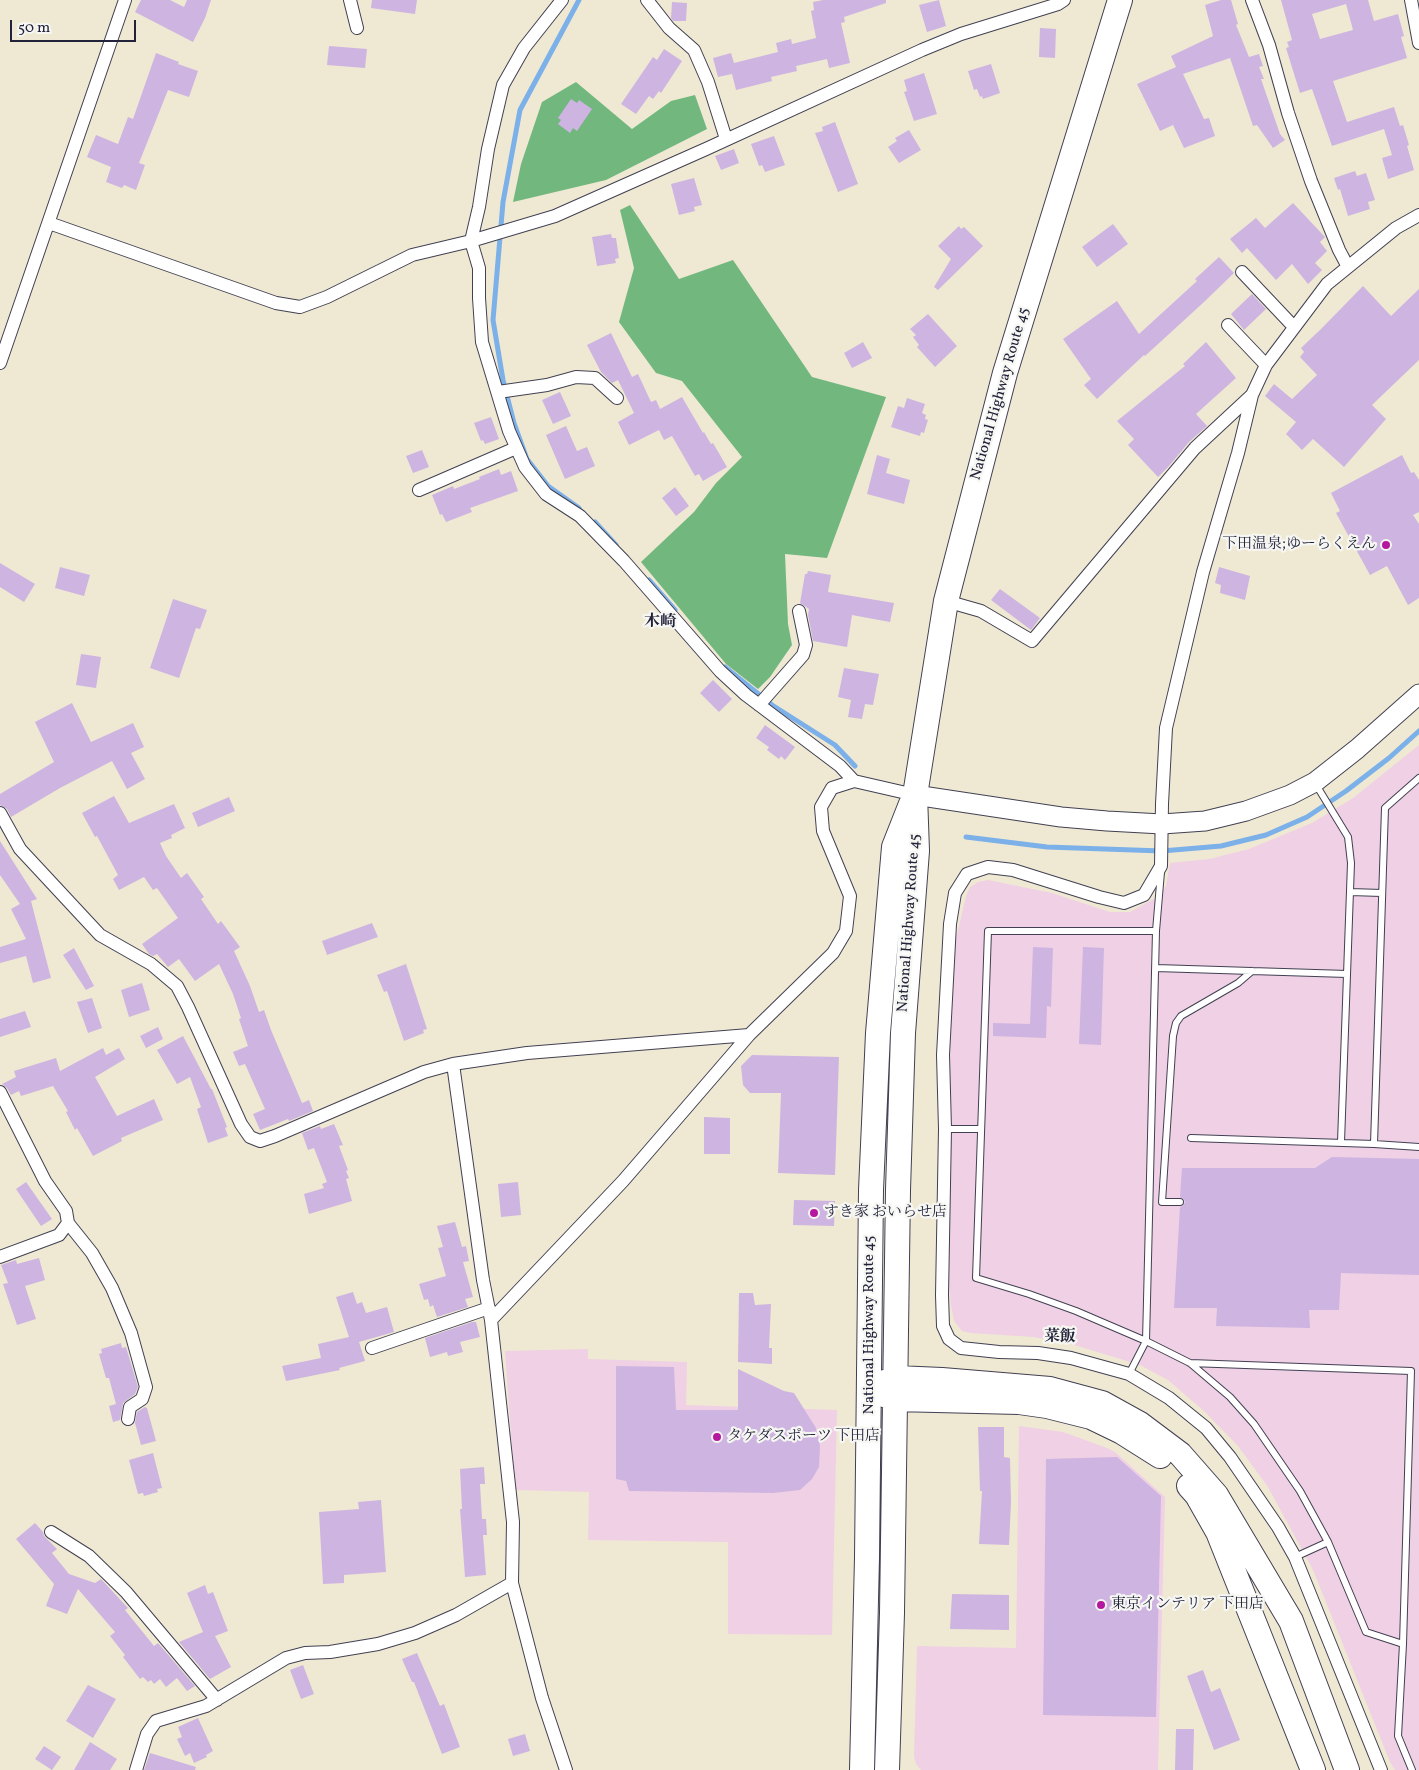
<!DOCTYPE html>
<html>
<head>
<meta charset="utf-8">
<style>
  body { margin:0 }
  #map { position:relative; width:1419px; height:1770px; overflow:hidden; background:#efe9d3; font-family:Vollkorn,serif }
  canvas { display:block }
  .scale { position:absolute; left:10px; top:20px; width:126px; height:22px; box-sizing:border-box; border:2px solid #22223b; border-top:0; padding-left:6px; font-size:15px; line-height:18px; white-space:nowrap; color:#22223b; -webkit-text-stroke:4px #f6f6f2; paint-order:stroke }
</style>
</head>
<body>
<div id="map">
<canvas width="1419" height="1770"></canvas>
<div class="scale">50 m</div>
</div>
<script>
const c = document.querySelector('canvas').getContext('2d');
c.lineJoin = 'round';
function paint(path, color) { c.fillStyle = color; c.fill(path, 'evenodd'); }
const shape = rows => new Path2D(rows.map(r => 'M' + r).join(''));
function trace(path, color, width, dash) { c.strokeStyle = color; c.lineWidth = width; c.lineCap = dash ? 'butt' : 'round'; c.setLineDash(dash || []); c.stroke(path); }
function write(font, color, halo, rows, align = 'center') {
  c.font = font + ' Vollkorn,"Noto Serif JP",serif'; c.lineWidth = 4.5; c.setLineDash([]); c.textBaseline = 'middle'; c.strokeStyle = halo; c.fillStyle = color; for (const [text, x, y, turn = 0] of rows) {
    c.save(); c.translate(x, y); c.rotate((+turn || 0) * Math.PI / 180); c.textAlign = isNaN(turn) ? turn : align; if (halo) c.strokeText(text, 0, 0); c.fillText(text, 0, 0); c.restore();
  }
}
const built = shape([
  [1419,745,1419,1770,1395,1770,1390,1762,1313,1570,1268,1487,1238,1446,1204,1411,1168,1380,1140,1365,1071,1344,1034,1337,970,1333,962,1331,954,1321,951,1306,948,1271,951,1144,947,1061,953,952,966,896,970,887,978,882,988,880,1052,893,1110,912,1130,912,1159,896,1166,886,1170,863,1209,859,1249,849,1312,823,1353,798],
  [588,1349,588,1359,687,1362,686,1405,837,1410,832,1635,728,1634,728,1542,588,1540,589,1492,515,1490,505,1351],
  [1019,1426,1063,1432,1107,1448,1115,1452,1165,1497,1158,1770,921,1770,916,1764,914,1756,917,1646,1016,1648]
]);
const forest = shape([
  [576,82,632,129,671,101,695,95,707,129,606,180,513,202,521,164,542,102],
  [630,205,679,279,733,260,812,377,886,397,827,558,785,554,788,624,792,645,770,677,758,689,726,664,641,562,694,512,716,483,742,457,682,381,656,373,619,322,634,268,620,210]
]);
const stream = shape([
  [579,0,520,110,503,202,493,320,503,380,514,423,527,459,548,486,579,508],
  [595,522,616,545],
  [649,580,675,610],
  [725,667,772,705,835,745,855,766],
  [966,837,1047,847,1162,851,1221,846,1266,835,1307,817,1346,791,1389,758,1419,731]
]);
const building = shape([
  [141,0,170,0,184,7,187,0,211,0,205,18,193,42,135,12],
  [372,0,417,0,415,14,371,8],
  [823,0,886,0,886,3,844,17,845,22,841,23,850,63,829,68,827,59,796,66,797,71,771,77,772,81,736,90,732,74,718,77,713,58,731,53,734,63,778,52,776,43,791,39,792,44,816,38,811,11,814,10,813,2],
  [939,0,946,26,927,32,919,5],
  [1221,0,1231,0,1238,24,1236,25,1249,57,1259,54,1263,66,1259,67,1264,79,1261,79,1280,134,1285,140,1273,148,1257,125,1253,126,1230,58,1183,74,1204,119,1209,118,1215,136,1184,148,1173,125,1160,131,1137,84,1176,67,1171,56,1213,36,1205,5],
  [1281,0,1368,0,1374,21,1398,14,1404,36,1401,37,1407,58,1333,81,1347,122,1394,107,1400,126,1403,125,1409,145,1407,146,1414,170,1388,179,1382,158,1392,155,1384,129,1332,146,1312,89,1300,93,1286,48,1289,47,1287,42,1292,40],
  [1346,4,1353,30,1320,39,1312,14],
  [672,2,687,3,686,21,673,21,671,18],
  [1040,28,1056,29,1055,58,1039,57],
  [329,46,367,49,365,68,327,65],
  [664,49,682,61,661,93,659,91,653,99,649,96,636,114,621,104,653,57,657,60],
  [156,53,179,62,178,64,198,71,189,97,168,90,139,163,145,165,136,190,124,185,122,188,106,182,111,167,87,157,96,135,118,144,128,117,133,119],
  [991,64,1000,93,983,99,982,96,980,97,977,89,974,90,968,71],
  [924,73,937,114,914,121,904,92,907,91,904,80],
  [571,99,577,103,579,100,592,109,577,131,573,128,570,133,558,124,561,120,558,118],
  [835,122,858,184,838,192,815,133,823,131,822,127],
  [909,130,921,150,899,163,888,147,897,141,895,138],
  [774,136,785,165,765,172,762,165,759,166,751,144],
  [734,149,739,163,721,170,715,156],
  [1355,171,1357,176,1366,173,1375,200,1368,202,1370,209,1348,216,1340,189,1338,190,1334,178],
  [694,178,702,205,694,207,695,211,679,215,671,184],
  [1293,203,1325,237,1320,242,1327,251,1315,263,1322,270,1308,284,1292,264,1276,280,1247,248,1242,253,1230,239,1256,218,1265,228],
  [1113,224,1128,244,1097,267,1082,247],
  [959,226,961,229,964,227,983,246,938,290,934,287,951,259,938,246],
  [611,234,612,238,616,238,619,258,615,259,616,263,597,266,592,237],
  [1219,257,1234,273,1204,302,1145,356,1144,355,1097,399,1084,385,1091,379,1063,339,1117,301,1139,334,1197,281,1195,279],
  [1363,286,1391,316,1419,289,1419,360,1372,405,1386,419,1344,467,1313,439,1302,450,1286,434,1296,422,1265,396,1274,384,1292,399,1317,375,1300,357,1304,352,1301,348,1321,329],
  [1252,294,1266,309,1244,330,1231,314],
  [928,314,957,346,935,367,917,347,919,345,913,337,916,335,910,329],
  [611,333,632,377,638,374,651,402,656,400,660,409,682,397,703,433,704,432,711,444,713,443,727,467,703,481,699,474,695,476,672,436,664,440,659,430,629,445,618,422,634,413,618,380,612,383,601,372,587,345],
  [863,342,872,358,852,368,844,353],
  [1206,342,1236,378,1196,414,1207,426,1189,442,1169,466,1158,477,1128,445,1134,439,1117,421,1185,366,1183,364],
  [560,392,571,416,553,424,542,400],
  [907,398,925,404,922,413,926,415,925,419,928,420,924,433,921,432,920,436,891,427,898,406,904,408],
  [491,417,499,439,485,444,483,440,481,441,474,423],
  [566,426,577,451,587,447,595,466,565,479,546,435],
  [422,450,429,467,413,473,406,456],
  [877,455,890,459,886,473,910,480,904,504,867,494],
  [1402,455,1411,473,1414,472,1419,480,1419,512,1413,515,1419,524,1419,598,1408,605,1387,566,1370,575,1336,513,1340,511,1331,493],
  [499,469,501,475,511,471,518,491,470,508,472,512,446,522,442,514,440,515,432,495,453,486,454,489,480,479,479,477],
  [675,487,689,506,676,516,662,498],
  [0,563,35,584,24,602,0,587],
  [60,567,90,575,84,596,55,588],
  [1219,567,1250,576,1245,600,1220,593,1221,585,1215,583],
  [808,571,831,575,828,592,894,603,890,622,852,615,847,647,813,641,808,615,809,609,800,603,805,574,807,574],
  [1000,589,1040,618,1031,630,991,600],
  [173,599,207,610,200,629,196,628,179,678,150,668],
  [81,654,101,657,96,688,76,685],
  [844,668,879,674,873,705,865,704,862,719,848,717,851,700,838,697],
  [713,680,732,699,719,712,700,693],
  [72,703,91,742,133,723,144,747,131,753,145,779,127,789,112,761,60,788,11,817,7,809,0,805,0,794,54,762,35,722],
  [765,725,795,747,785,760,781,756,779,759,767,750,769,747,756,738],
  [114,796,129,823,174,804,185,828,171,835,172,838,160,843,166,856,181,878,187,873,204,897,201,899,218,924,221,921,240,947,234,951,250,986,259,1012,264,1010,271,1030,302,1103,309,1100,313,1111,289,1121,288,1119,260,1130,253,1114,265,1109,245,1064,239,1066,233,1052,248,1046,239,1019,241,1018,233,994,219,964,195,981,179,959,168,967,157,954,153,956,149,954,142,944,178,918,157,888,153,890,144,877,119,890,113,879,118,875,97,836,95,837,82,813],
  [229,797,235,811,198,827,192,813],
  [0,841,37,899,31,901,51,978,33,983,26,956,0,963,0,947,26,939,11,909,20,904,0,875],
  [372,923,378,937,327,955,322,941],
  [1033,947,1053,948,1051,1007,1047,1006,1046,1038,993,1036,993,1023,1030,1024],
  [1083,947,1104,948,1101,1045,1079,1044],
  [74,948,94,986,86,990,63,955],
  [406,964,427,1029,423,1030,424,1033,404,1041,387,991,384,992,377,975],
  [142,983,150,1010,129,1017,121,990],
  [92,998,102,1028,88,1033,77,1002],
  [25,1011,31,1027,0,1037,0,1019],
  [158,1027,163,1039,146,1048,140,1036],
  [183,1036,211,1089,212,1089,227,1127,225,1128,228,1136,208,1143,197,1109,201,1107,190,1077,177,1084,157,1050],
  [103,1048,106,1055,119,1048,125,1059,95,1077,117,1116,154,1099,163,1120,121,1138,122,1141,93,1156,77,1128,75,1130,66,1112,68,1111,53,1086,21,1096,19,1091,11,1095,7,1088,2,1084,16,1077,14,1071,56,1058,60,1071],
  [752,1055,839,1057,835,1175,778,1173,781,1093,750,1093,743,1085,741,1066],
  [704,1117,730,1118,730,1154,704,1154],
  [334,1124,343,1145,339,1146,348,1170,346,1171,349,1178,346,1179,352,1201,309,1214,304,1194,324,1188,322,1184,327,1182,314,1148,308,1150,302,1133,320,1126,321,1129],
  [1332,1157,1419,1159,1419,1275,1341,1273,1339,1310,1309,1310,1310,1328,1216,1326,1217,1308,1174,1308,1180,1207,1183,1206,1185,1202,1184,1199,1180,1197,1182,1168,1315,1168],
  [26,1182,52,1219,41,1226,16,1189],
  [518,1182,521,1215,501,1217,498,1184],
  [794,1200,835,1201,834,1226,793,1225],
  [455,1222,462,1247,466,1246,469,1261,463,1262,473,1297,465,1299,468,1307,437,1317,433,1305,430,1307,428,1299,424,1300,419,1284,446,1276,438,1248,443,1247,437,1226],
  [39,1258,45,1280,25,1286,36,1319,17,1325,3,1284,8,1283,1,1265,16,1260,17,1264],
  [353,1292,357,1304,362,1302,366,1313,387,1307,394,1332,359,1342,365,1361,339,1368,340,1370,286,1381,282,1366,321,1358,318,1344,349,1337,336,1297],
  [739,1293,753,1293,755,1305,771,1304,769,1348,772,1348,772,1364,738,1362],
  [472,1322,476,1322,480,1337,460,1342,463,1352,448,1356,447,1352,430,1357,425,1338],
  [121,1343,122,1348,126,1347,138,1387,135,1394,123,1403,120,1420,113,1422,109,1406,116,1404,109,1378,106,1378,99,1354,102,1353,101,1349],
  [616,1366,674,1367,676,1410,738,1410,738,1369,784,1391,794,1393,816,1428,820,1446,819,1467,812,1479,800,1490,773,1493,629,1491,626,1481,616,1479],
  [145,1407,147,1408,156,1441,141,1445,135,1423,137,1412],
  [978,1427,1004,1427,1004,1457,1010,1458,1011,1502,1009,1545,979,1544,982,1491,980,1491],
  [153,1453,162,1488,157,1489,158,1492,144,1496,143,1493,138,1494,129,1460],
  [1117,1457,1161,1496,1156,1717,1043,1715,1046,1459],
  [484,1467,485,1484,480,1484,482,1519,486,1519,487,1535,483,1535,486,1575,465,1577,460,1509,462,1509,460,1469],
  [381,1500,386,1572,344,1575,344,1583,323,1584,319,1512,359,1509,358,1502],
  [35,1523,43,1532,44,1536,57,1549,52,1553,69,1574,95,1583,101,1579,128,1608,125,1610,154,1646,158,1643,195,1686,187,1691,177,1678,166,1687,160,1679,154,1684,151,1680,148,1682,143,1677,140,1679,123,1657,125,1655,110,1636,115,1632,78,1589,67,1614,46,1606,54,1584,16,1539],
  [205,1585,208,1594,213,1592,228,1631,215,1636,231,1667,210,1679,179,1642,203,1632,187,1593],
  [952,1594,1009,1595,1009,1630,950,1629],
  [417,1653,440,1706,444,1704,460,1747,442,1754,414,1682,412,1682,402,1659],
  [303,1665,314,1694,301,1699,290,1670],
  [1203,1670,1211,1692,1220,1688,1240,1740,1214,1750,1187,1676],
  [88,1685,116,1699,93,1738,66,1721],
  [198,1718,213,1751,206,1755,207,1757,194,1763,190,1753,185,1756,177,1739,182,1737,178,1727],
  [1176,1729,1194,1729,1193,1770,1175,1770],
  [525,1734,530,1751,513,1756,508,1739],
  [90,1742,117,1759,110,1770,74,1770],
  [44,1746,61,1757,52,1770,35,1759],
  [150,1753,196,1767,195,1770,144,1770]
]);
const lane = shape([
  [1315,783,1348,837,1351,863,1341,1142],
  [1350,892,1382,893],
  [1156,931,988,931,976,1278,1029,1294,1076,1311,1146,1341,1190,1363,1230,1397,1254,1424,1300,1491,1328,1542,1366,1632,1403,1644,1398,1736,1412,1770],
  [1156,968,1347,974],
  [945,1129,981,1129],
  [1191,1138,1374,1144,1385,808,1419,778],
  [1374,1144,1419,1147],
  [1180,1202,1162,1202,1173,1036,1176,1023,1181,1016,1238,983,1252,971],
  [1190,1363,1411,1371,1403,1644],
  [1129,1374,1146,1341,1156,931,1161,872],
  [1295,1557,1328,1542]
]);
const street = shape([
  [350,0,357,28],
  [562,0,524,48,503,85,488,149,479,207,471,241,479,268,479,298,482,342,509,431,525,467,546,494,580,516,624,561,720,671,746,695,840,766,854,781],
  [647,0,669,28,694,50,708,82,726,139],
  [1252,0,1269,45,1288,113,1311,181,1339,250,1348,267],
  [1411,0,1419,43],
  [49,223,276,303,300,307,327,297,412,255,471,241,555,216,706,149,922,50,961,34,1058,4,1064,0],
  [1242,272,1294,327],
  [1228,325,1266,365],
  [0,363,125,0],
  [498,392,547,385,576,377,595,378,617,398],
  [419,490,516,448],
  [946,601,981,611,1032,641,1195,448,1252,395],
  [759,705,803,655,806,645,799,611],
  [0,813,20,849,100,935,151,964,177,986,188,1007,241,1124,250,1137,260,1141,275,1136,424,1072,453,1064,527,1053,749,1035],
  [453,1064,483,1280,491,1320,513,1522,512,1583,542,1698,566,1770],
  [0,1092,45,1181,66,1211,68,1223,59,1235,0,1257],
  [68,1223,92,1253,112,1288,131,1333,146,1387,142,1399,130,1407,128,1419],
  [491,1320,623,1181,749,1035,833,953,846,931,850,896,823,831,821,807,832,788,854,781,915,795],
  [372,1348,489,1308],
  [51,1532,89,1556,126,1592,217,1700],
  [136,1770,147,1734,156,1721,206,1706,286,1658,305,1653,330,1652,378,1644,415,1633,456,1615,512,1583],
  [1381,1770,1295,1557,1278,1527,1230,1457,1206,1428,1169,1398,1129,1374,1071,1358,1038,1353,999,1352,961,1348,949,1339,943,1326,942,1295,945,1129,943,1055,950,924,955,893,967,874,988,867,1013,870,1099,897,1124,903,1144,895,1161,866,1162,804,1166,728,1203,572,1238,453,1252,395,1266,365,1327,284,1396,228,1419,215]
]);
const secondary = shape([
  [915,795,1061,817,1107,821,1162,824,1205,821,1246,811,1290,795,1315,782,1357,749,1419,694]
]);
const highway = shape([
  [882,1383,896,1378,942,1380,1050,1389,1102,1403,1140,1424,1180,1454,1216,1495,1291,1621,1347,1770],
  [882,1394,895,1399,1019,1402,1047,1406,1091,1417,1122,1432,1160,1456],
  [1189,1486,1197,1495,1218,1532,1313,1770],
  [862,1770,867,1557,871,1190,878,1033,894,847,911,804],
  [887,1770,892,1613,898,1190,903,1033,917,851,915,795,946,601,1005,373,1120,0]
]);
const markers = [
  [1386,545,5,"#b5179e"],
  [814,1213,5,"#b5179e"],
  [717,1437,5,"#b5179e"],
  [1101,1605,5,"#b5179e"]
];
const streetNames = [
  ["National Highway Route 45",1001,394,-74],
  ["National Highway Route 45",910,923,-86],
  ["National Highway Route 45",870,1325,-90]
];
const poiNames = [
  ["下田温泉;ゆーらくえん",1376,545,"right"],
  ["すき家 おいらせ店",824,1213],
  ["タケダスポーツ 下田店",727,1437],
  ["東京インテリア 下田店",1111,1605]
];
const neighbourhoodNames = [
  ["木崎",660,623],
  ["菜飯",1060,1338]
];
paint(built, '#f0d0e4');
paint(forest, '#72b87e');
trace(stream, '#7cb0e9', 5);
paint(building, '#ceb4e1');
trace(lane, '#414052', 8);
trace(street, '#414052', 14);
trace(secondary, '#414052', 21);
trace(highway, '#414052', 26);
trace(lane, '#fff', 6);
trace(street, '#fff', 12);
trace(secondary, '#fff', 19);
trace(highway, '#fff', 24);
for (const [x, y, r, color] of markers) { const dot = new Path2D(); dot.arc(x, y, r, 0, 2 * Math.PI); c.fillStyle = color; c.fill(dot); trace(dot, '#f6f6f2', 2); }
write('15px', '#22223b', '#f6f6f2', streetNames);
write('15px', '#22223b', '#f6f6f2', poiNames, 'left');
write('bold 16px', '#22223b', '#f6f6f2', neighbourhoodNames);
</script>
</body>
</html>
